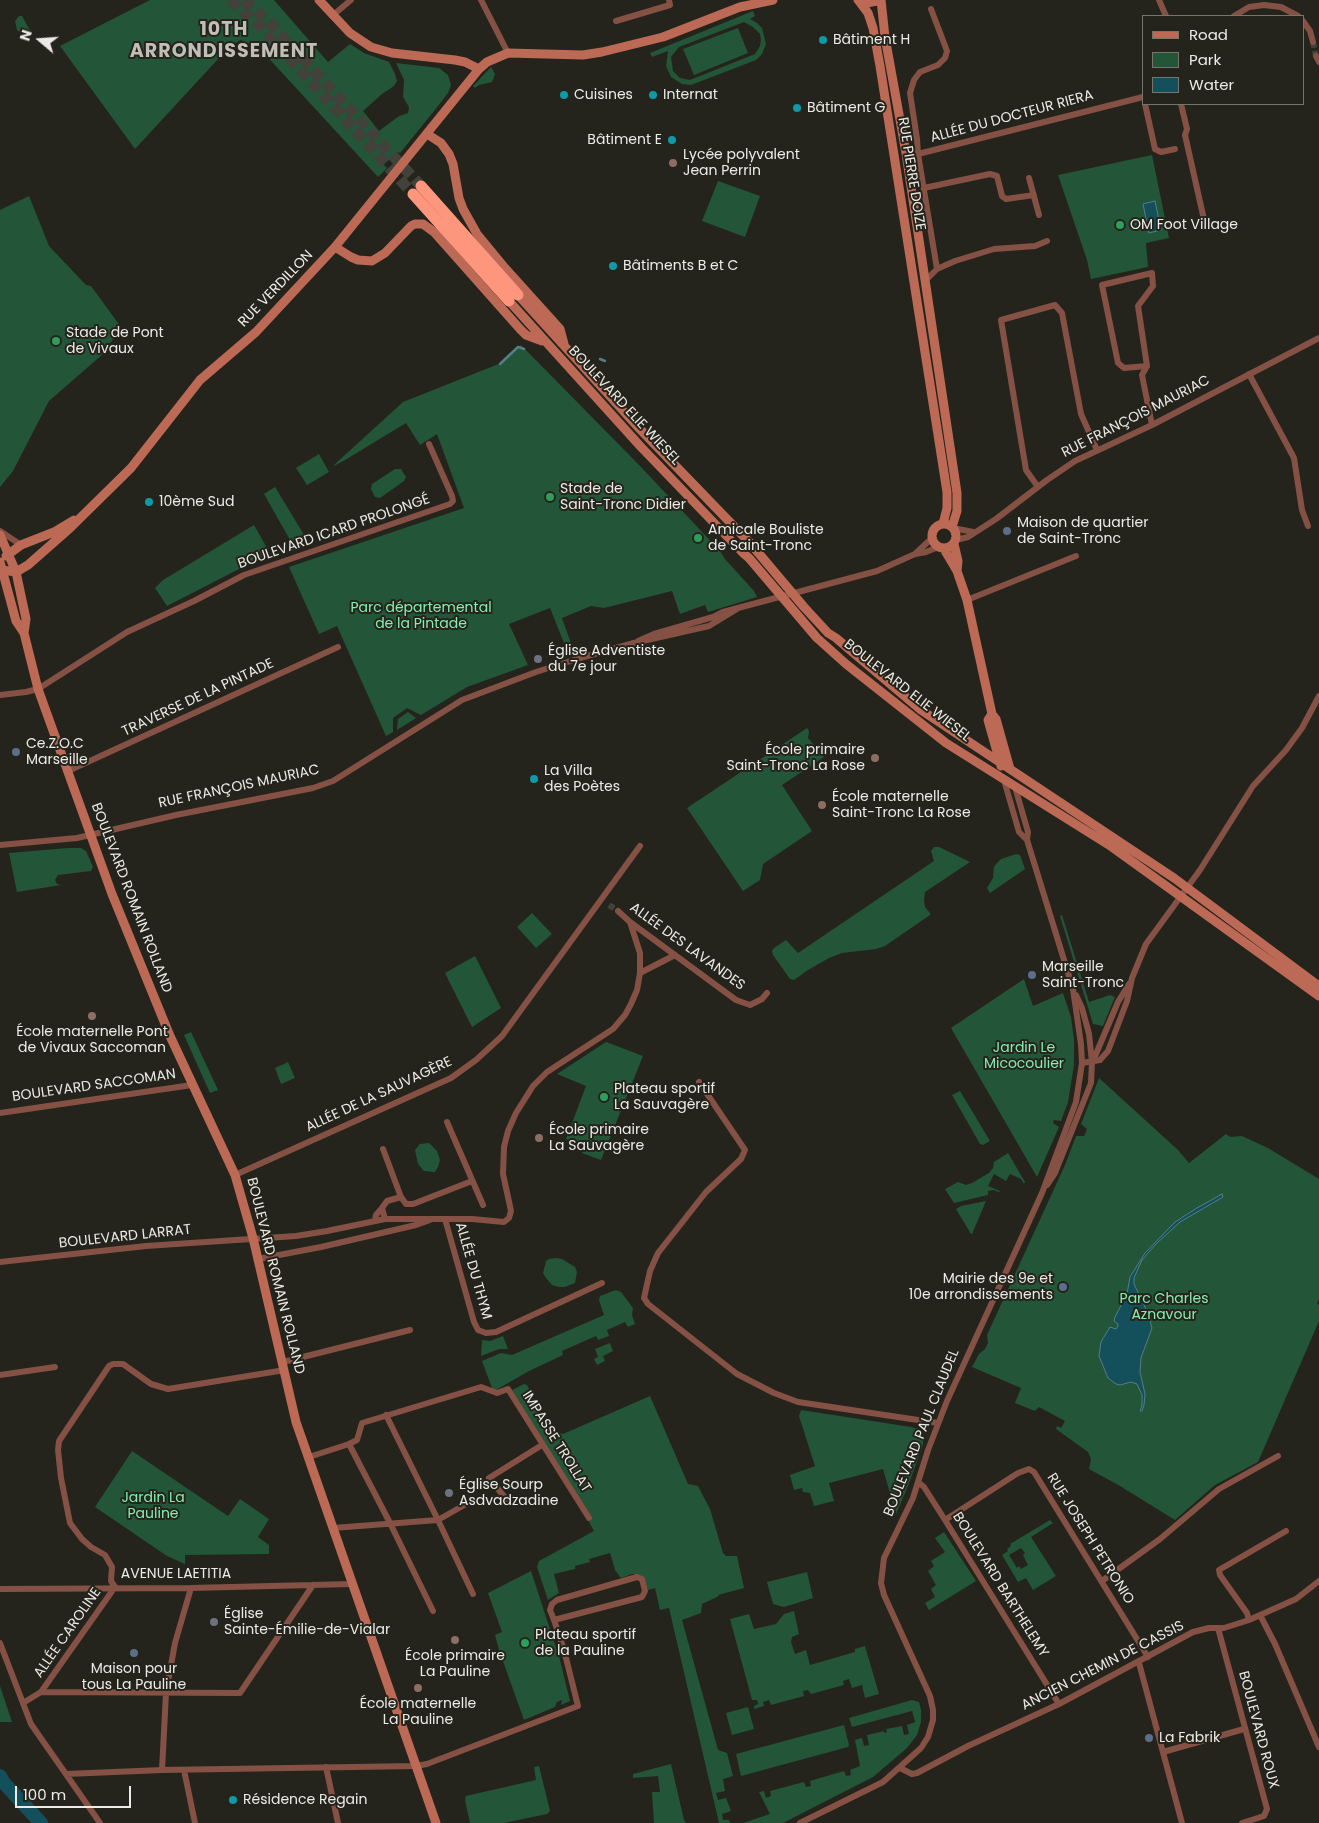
<!DOCTYPE html>
<html>
<head>
<meta charset="utf-8">
<style>
  body { margin:0 }
  #map { position:relative; width:1319px; height:1823px; overflow:hidden; background:#25241c; font-family:Poppins,sans-serif }
  canvas { display:block }
  .legend { position:absolute; left:1142px; top:15px; width:162px; height:90px; box-sizing:border-box; background:#25241c; border:1px solid #75746d; margin:0; padding:6px 9px; list-style:none; font-size:15px; color:#ecebe6 }
  .legend li { display:flex; align-items:center; gap:10px; height:25px }
  .legend b { width:25px; border:1px solid #75746d }
  .north { position:absolute; left:15px; top:15px; width:50px; height:50px; -webkit-text-stroke:4px #25241c; paint-order:stroke; rotate:288deg; font-size:14px; font-weight:700; line-height:20px; text-align:center; color:#ecebe6 }
  .north::after { content:''; display:block; margin:auto; width:18px; height:22px; background:#ecebe6; clip-path:polygon(50% 0,100% 100%,50% 72%,0 100%) }
  .scale { position:absolute; left:15px; top:1786px; width:116px; height:22px; box-sizing:border-box; border:2px solid #ecebe6; border-top:0; padding-left:6px; font-size:15px; line-height:18px; white-space:nowrap; color:#ecebe6; -webkit-text-stroke:4px #25241c; paint-order:stroke }
</style>
</head>
<body>
<div id="map">
<canvas width="1319" height="1823"></canvas>
<ul class="legend">
<li><b style="height:6px;background:#bc6956"></b>Road</li>
<li><b style="height:14px;background:#235538"></b>Park</li>
<li><b style="height:14px;background:#14505c"></b>Water</li>
</ul>
<div class="north">N</div>
<div class="scale">100 m</div>
</div>
<script>
const c = document.querySelector('canvas').getContext('2d');
c.lineJoin = 'round';
function paint(path, color) { c.fillStyle = color; c.fill(path, 'evenodd'); }
const shape = rows => new Path2D(rows.map(r => 'M' + r).join(''));
function trace(path, color, width, dash) { c.strokeStyle = color; c.lineWidth = width; c.lineCap = dash ? 'butt' : 'round'; c.setLineDash(dash || []); c.stroke(path); }
function write(font, color, halo, rows, align = 'center') {
  c.font = font + ' Poppins,sans-serif'; c.lineWidth = 4; c.setLineDash([]); c.textBaseline = 'middle'; c.strokeStyle = halo; c.fillStyle = color; for (const [text, x, y, turn = 0] of rows) {
    c.save(); c.translate(x, y); c.rotate((+turn || 0) * Math.PI / 180); c.textAlign = isNaN(turn) ? turn : align; if (halo) c.strokeText(text, 0, 0); c.fillText(text, 0, 0); c.restore();
  }
}
const green = shape([
  [150,0,274,0,328,62,350,44,364,53,389,62,395,74,397,81,394,86,382,94,363,111,379,131,399,116,408,113,409,107,403,97,404,80,396,63,439,68,448,75,451,85,448,93,434,111,400,153,398,152,391,160,389,158,383,164,387,168,378,177,262,51,241,40,231,45,135,149,60,46],
  [753,11,755,16,750,19,757,23,762,28,766,44,762,54,756,60,691,85,682,84,671,77,666,66,668,51,652,57,650,53],
  [744,22,753,27,760,34,761,40,760,46,755,54,690,80,680,78,673,71,671,57,679,47],
  [19,16,22,16,32,34,31,36,24,35,17,30,15,21],
  [738,28,748,53,694,75,683,49],
  [491,67,495,74,492,82,479,85,475,88,473,86],
  [1152,155,1169,238,1146,243,1148,267,1091,279,1087,260,1058,175],
  [718,181,760,196,745,237,702,221],
  [29,196,49,246,86,285,91,286,121,327,103,354,49,401,13,471,0,487,0,210],
  [521,345,641,467,720,551,725,559,754,591,757,597,708,612,705,605,680,614,672,591,604,608,591,606,562,618,572,646,566,648,550,608,509,624,528,665,467,687,421,715,407,708,393,718,393,732,386,736,337,626,319,634,289,567,464,508,437,434,420,445,406,423,345,460,334,466,334,465,403,402,501,363],
  [319,454,329,472,307,485,296,468],
  [395,469,401,469,406,477,404,481,380,498,375,497,371,489,372,484],
  [275,487,309,543,308,546,285,553,294,547,264,494],
  [254,525,271,555,241,568,167,606,155,588,163,580],
  [408,712,416,718,397,730,398,719],
  [807,728,809,731,808,738,824,757,782,785,812,831,763,864,760,880,743,891,687,808],
  [934,847,939,847,970,862,925,892,924,900,925,907,930,913,930,915,885,946,876,949,842,953,829,958,808,970,794,980,790,979,773,955,772,951,774,948,786,940,798,953,934,861,931,851],
  [68,848,81,848,86,851,93,867,91,871,58,875,55,880,57,884,61,885,17,892,9,853],
  [1016,854,1020,855,1025,869,990,893,987,888,993,878,994,867,997,863,1001,859],
  [532,913,552,934,536,948,517,927],
  [1062,915,1089,1002,1110,995,1115,997,1103,1026,1093,1024,1060,916],
  [475,956,501,1008,472,1027,445,973],
  [1024,979,1033,1006,1063,993,1071,1017,1074,1040,1074,1065,1068,1102,1061,1121,1054,1120,1053,1123,1059,1127,1037,1177,951,1028],
  [191,1032,218,1090,210,1093,184,1035],
  [606,1042,643,1056,601,1160,582,1153,584,1145,566,1139,586,1086,557,1074],
  [288,1062,295,1078,281,1084,275,1068],
  [1099,1078,1178,1150,1189,1163,1226,1134,1230,1137,1242,1136,1268,1148,1319,1179,1319,1299,1317,1303,1319,1305,1319,1321,1258,1462,1215,1485,1175,1520,1120,1486,1089,1469,1091,1459,1088,1452,1056,1429,1057,1426,1061,1428,1065,1421,1039,1407,1035,1411,1015,1403,1021,1388,972,1367,979,1354,985,1349,988,1343,987,1335,1065,1165,1076,1136,1084,1136,1087,1129,1081,1124],
  [960,1091,990,1141,983,1145,980,1144,952,1095],
  [429,1143,437,1151,440,1160,438,1167,435,1172,424,1171,418,1164,415,1150,420,1144],
  [1008,1153,1025,1182,1024,1184,1021,1179,1010,1174,1006,1181,994,1174,988,1186,1000,1191,999,1192,993,1190,988,1191,988,1195,954,1203,945,1189,958,1182,966,1185,972,1183,989,1173,993,1168,994,1162],
  [986,1201,972,1234,971,1234,956,1209,961,1206],
  [556,1258,562,1259,575,1267,577,1272,575,1283,565,1287,559,1287,552,1285,546,1278,543,1273,546,1261,549,1259],
  [616,1290,621,1292,633,1308,632,1315,635,1324,628,1327,625,1322,607,1330,609,1336,598,1340,596,1336,562,1351,563,1355,529,1371,496,1390,492,1388,482,1361,501,1353,512,1355,604,1315,599,1300,600,1296],
  [503,1336,508,1349,499,1349,481,1356,482,1340,490,1341],
  [610,1343,613,1351,603,1356,605,1361,597,1365,594,1359,598,1357,595,1349],
  [524,1384,527,1385,543,1418,541,1427,563,1434,650,1396,688,1484,698,1486,710,1509,723,1553,726,1556,737,1556,744,1588,718,1595,719,1596,702,1604,701,1613,682,1620,718,1750,727,1753,733,1776,723,1779,725,1791,716,1793,718,1800,726,1798,731,1811,722,1814,723,1820,729,1820,730,1823,719,1823,669,1608,660,1610,655,1588,648,1590,644,1578,640,1575,632,1574,621,1578,615,1570,610,1553,589,1559,590,1562,575,1566,575,1569,554,1574,559,1593,548,1600,537,1567,539,1561,594,1531,589,1522,592,1519,512,1390],
  [801,1410,911,1427,918,1429,923,1439,923,1445,908,1486,896,1514,883,1469,829,1483,834,1501,814,1506,810,1493,803,1492,802,1488,794,1490,790,1475,815,1466,799,1416],
  [132,1451,228,1516,240,1499,269,1519,258,1537,269,1545,269,1554,185,1555,185,1564,167,1556,95,1507],
  [1050,1520,1053,1523,1031,1537,1056,1576,1033,1590,1026,1578,1018,1582,1002,1555,1008,1551,1007,1549,1011,1546,1010,1544],
  [1021,1548,1025,1553,1023,1555,1028,1565,1021,1569,1019,1566,1017,1568,1009,1555],
  [944,1532,976,1581,929,1610,925,1603,935,1597,931,1589,936,1585,928,1571,934,1566,931,1561,945,1552,935,1538],
  [531,1571,560,1660,570,1701,561,1705,562,1700,557,1702,555,1707,524,1720,499,1650,495,1635,502,1632,488,1593],
  [807,1572,813,1598,784,1607,773,1604,767,1582],
  [794,1611,799,1634,792,1637,791,1642,795,1654,806,1650,810,1665,855,1652,855,1649,865,1646,879,1694,865,1698,862,1685,852,1688,849,1679,843,1681,844,1685,811,1694,808,1690,803,1691,804,1696,771,1705,769,1700,763,1702,764,1706,754,1709,754,1706,758,1704,757,1700,752,1700,730,1619,749,1614,754,1629,776,1624,784,1614],
  [0,1686,12,1722,0,1722],
  [912,1700,919,1702,921,1710,921,1722,917,1735,907,1748,873,1777,783,1823,743,1823,770,1814,759,1792,764,1791,766,1798,771,1796,770,1791,804,1782,806,1787,811,1786,810,1781,844,1771,846,1776,851,1775,850,1770,860,1766,855,1740,862,1738,864,1746,869,1745,867,1735,884,1731,884,1733,887,1732,886,1729,902,1726,904,1735,909,1734,907,1725,915,1722,912,1711,852,1727,849,1718],
  [748,1707,754,1729,732,1735,726,1713],
  [844,1725,849,1745,848,1747,741,1776,736,1754],
  [671,1764,684,1820,686,1823,654,1823,652,1792,660,1792,658,1776,633,1778,633,1774],
  [539,1766,550,1811,547,1814,504,1823,470,1823,465,1800,466,1796,536,1780,534,1767]
]);
const water = shape([
  [1155,201,1161,230,1149,233,1143,204,1155,201],
  [1222,1194,1223,1197,1180,1222,1156,1244,1142,1260,1134,1278,1134,1284,1148,1313,1152,1328,1141,1358,1140,1372,1145,1394,1144,1405,1142,1411,1140,1411,1142,1406,1142,1395,1137,1384,1131,1382,1120,1385,1116,1384,1108,1378,1099,1356,1101,1342,1110,1327,1116,1329,1118,1326,1118,1324,1114,1321,1115,1317,1127,1294,1130,1277,1145,1253,1175,1222,1197,1208,1222,1194]
]);
const stream = shape([
  [600,359,605,361],
  [500,364,518,347,524,349]
]);
const river = shape([
  [0,1776,4,1783,41,1823]
]);
const streetTunnel = shape([
  [1313,42,1316,56],
  [609,905,618,911]
]);
const highwayTunnel = shape([
  [230,0,262,28,413,194],
  [244,0,269,22,421,186]
]);
const street = shape([
  [481,0,508,53],
  [1159,0,1166,16],
  [332,16,351,0],
  [1234,16,1249,7,1264,5,1281,7,1298,16],
  [616,21,670,5,669,0],
  [1303,21,1310,31,1313,42],
  [1316,56,1319,62],
  [1145,104,1155,149,1161,152,1175,149],
  [1181,104,1187,129,1185,135,1205,224],
  [902,134,917,139,918,154,1143,97],
  [917,139,910,93,914,80,920,72,938,65,945,58,947,51,931,9],
  [918,154,937,269,925,281],
  [1029,178,1039,215],
  [924,188,990,174,997,176,1002,196,1006,199,1034,195],
  [937,269,955,261,994,249,1035,246,1047,241],
  [1147,366,1124,368,1118,363,1102,285,1152,273,1153,286,1138,306,1147,366,1142,375,1152,425],
  [1249,374,1294,458,1302,510,1308,526],
  [1038,487,1026,470,1001,320,1055,305,1062,313,1081,414,1097,450],
  [953,528,973,532],
  [0,531,21,545],
  [956,540,968,537,996,519,1047,480,1075,461,1152,425,1319,338],
  [915,554,932,538],
  [967,600,1076,556],
  [638,641,654,634,713,617,723,612,877,571,915,554,926,552,938,547],
  [0,695,26,692,38,689,127,632,194,601,244,575,450,504,453,501,452,496,429,444],
  [68,771,338,647],
  [1004,780,1019,832,1027,840],
  [0,845,77,838,176,815,313,788,333,781,462,700,536,672,580,658,634,643,709,626,737,609],
  [618,911,630,922,736,1000,750,1005,762,999,767,993],
  [640,973,675,955],
  [1093,1061,1118,1002,1129,984],
  [1082,1063,1100,1060,1108,1051,1127,1001,1132,978,1146,944,1200,870,1253,786,1286,750,1302,728,1319,696],
  [699,1082,745,1150,741,1159,706,1192,658,1253,650,1271,644,1298,648,1304,737,1374,774,1393,798,1402,938,1423],
  [0,1113,192,1085],
  [447,1122,483,1205],
  [235,1175,451,1078,476,1060,502,1036,640,846],
  [1047,1185,1055,1173,1091,1083,1092,1062,1089,1034,1082,1008,1076,995],
  [401,1197,406,1204,413,1204,472,1181],
  [382,1208,387,1201,401,1197,383,1149],
  [445,1219,474,1322,478,1330,486,1333,496,1332,602,1283],
  [375,1220,376,1215,382,1208,385,1219],
  [258,1259,321,1247,416,1225,430,1220],
  [0,1262,146,1246,296,1236,327,1231,385,1219,472,1219,504,1222,509,1218,511,1211,503,1174,504,1147,508,1131,516,1113,533,1086,547,1072,613,1029,625,1015,631,1004,637,990,640,973,640,953,630,922],
  [283,1362,410,1330],
  [0,1375,55,1367],
  [386,1415,438,1520,473,1594],
  [349,1444,390,1523,433,1611],
  [309,1457,349,1444,357,1440,362,1423,481,1387,497,1393,508,1389,589,1518],
  [918,1482,924,1487,945,1520,1059,1704],
  [507,1500,489,1478,542,1445],
  [945,1520,1018,1473,1029,1469,1034,1472,1148,1657],
  [333,1528,438,1520,466,1504],
  [1102,1581,1160,1539,1219,1489,1278,1456],
  [0,1589,191,1588,352,1584],
  [1260,1615,1275,1644,1319,1747],
  [1249,1620,1247,1613,1220,1575,1219,1570,1286,1531],
  [1218,1628,1267,1809,1264,1816,1242,1823],
  [0,1643,31,1724,100,1823],
  [1139,1663,1182,1823],
  [41,1692,240,1693,313,1585],
  [23,1703,41,1692,115,1587,111,1581,112,1567,105,1555,91,1547,82,1539,70,1523,61,1478,58,1450,59,1441,109,1366,113,1364,123,1364,151,1384,168,1389,285,1370],
  [1163,1752,1244,1729],
  [326,1767,338,1823],
  [900,1768,912,1774,917,1773,968,1746,1059,1704,1193,1632,1209,1628,1224,1628,1249,1620,1296,1599,1319,1581],
  [162,1770,166,1693,175,1643,191,1588],
  [184,1770,195,1823],
  [66,1774,162,1770,416,1766,427,1764,578,1706,564,1650,554,1620,550,1610,552,1604,557,1600,637,1577,642,1579,645,1591,642,1597,554,1620],
  [800,1823,883,1782,921,1748,928,1737,933,1720,933,1710,930,1696,884,1595,881,1583,884,1558,913,1498,928,1450,947,1401,1042,1193,1076,1102,1082,1063,1081,1044,1073,989,1027,840,1028,832,1015,787]
]);
const secondary = shape([
  [319,0,350,33,371,47,392,53,455,60,465,62,479,69],
  [858,0,867,3,881,0,885,37,906,153,957,493,957,511,952,527],
  [859,1,868,13,873,28,880,66,947,492,947,508,943,524],
  [427,134,441,143,449,154,453,164,459,198,463,209,477,234,505,268,560,329,564,344],
  [335,247,351,257,358,260,372,261,385,253,411,226,415,224,423,224,434,232,520,329,526,335,542,341],
  [518,295,637,426,750,543,804,607,828,633,836,638,921,710,1174,878,1319,986],
  [509,301,641,447,743,553,749,558,817,638,846,664,946,743,1112,847,1319,996],
  '932 536a12 12 0 1 1 24 0a12 12 0 1 1-24 0Z',
  [0,535,16,572,26,619,24,633],
  [954,544,958,561,957,571],
  [944,549,957,571,967,600,992,714,996,719,1010,769],
  [6,556,21,545,54,532,74,520],
  [0,562,16,621,24,633,38,689,112,894,170,1036,235,1175,253,1238,296,1422,436,1823],
  [2,570,16,572,28,565,70,528,131,468,200,380,256,332,335,247,479,69,487,62,508,53,583,55,602,52,663,37,740,7,773,0],
  [992,714,988,720,1001,766]
]);
const highway = shape([
  [421,186,518,295],
  [413,194,509,301]
]);
const markers = [
  [823,40,5,"#0f9aa8"],
  [564,95,5,"#0f9aa8"],
  [653,95,5,"#0f9aa8"],
  [797,108,5,"#0f9aa8"],
  [672,140,5,"#0f9aa8"],
  [673,163,5,"#8d6e63"],
  [1120,225,5,"#2e9e5b"],
  [613,266,5,"#0f9aa8"],
  [56,341,5,"#2e9e5b"],
  [550,497,5,"#2e9e5b"],
  [149,502,5,"#0f9aa8"],
  [1007,531,5,"#5c6f8a"],
  [698,538,5,"#2e9e5b"],
  [538,659,5,"#6b7280"],
  [16,752,5,"#5c6f8a"],
  [875,758,5,"#8d6e63"],
  [534,779,5,"#0f9aa8"],
  [822,805,5,"#8d6e63"],
  [1032,975,5,"#5c6f8a"],
  [92,1016,5,"#8d6e63"],
  [604,1097,5,"#2e9e5b"],
  [539,1138,5,"#8d6e63"],
  [1063,1287,5,"#5c6f8a"],
  [449,1493,5,"#6b7280"],
  [214,1622,5,"#6b7280"],
  [455,1640,5,"#8d6e63"],
  [525,1643,5,"#2e9e5b"],
  [134,1653,5,"#5c6f8a"],
  [418,1688,5,"#8d6e63"],
  [1149,1738,5,"#5c6f8a"],
  [233,1800,5,"#0f9aa8"]
];
const poiNames = [
  ["Bâtiment H",833,40],
  ["Cuisines",574,95],
  ["Internat",663,95],
  ["Bâtiment G",807,108],
  ["Bâtiment E",662,140,"right"],
  ["Lycée polyvalent",683,155],
  ["Jean Perrin",683,171],
  ["OM Foot Village",1130,225],
  ["Bâtiments B et C",623,266],
  ["Stade de Pont",66,333],
  ["de Vivaux",66,349],
  ["Stade de",560,489],
  ["Saint-Tronc Didier",560,505],
  ["10ème Sud",159,502],
  ["Maison de quartier",1017,523],
  ["de Saint-Tronc",1017,539],
  ["Amicale Bouliste",708,530],
  ["de Saint-Tronc",708,546],
  ["Église Adventiste",548,651],
  ["du 7e jour",548,667],
  ["Ce.Z.O.C",26,744],
  ["Marseille",26,760],
  ["École primaire",865,750,"right"],
  ["Saint-Tronc La Rose",865,766,"right"],
  ["La Villa",544,771],
  ["des Poètes",544,787],
  ["École maternelle",832,797],
  ["Saint-Tronc La Rose",832,813],
  ["Marseille",1042,967],
  ["Saint-Tronc",1042,983],
  ["École maternelle Pont",92,1032,"center"],
  ["de Vivaux Saccoman",92,1048,"center"],
  ["Plateau sportif",614,1089],
  ["La Sauvagère",614,1105],
  ["École primaire",549,1130],
  ["La Sauvagère",549,1146],
  ["Mairie des 9e et",1053,1279,"right"],
  ["10e arrondissements",1053,1295,"right"],
  ["Église Sourp",459,1485],
  ["Asdvadzadine",459,1501],
  ["Église",224,1614],
  ["Sainte-Émilie-de-Vialar",224,1630],
  ["Plateau sportif",535,1635],
  ["de la Pauline",535,1651],
  ["École primaire",455,1656,"center"],
  ["La Pauline",455,1672,"center"],
  ["Maison pour",134,1669,"center"],
  ["tous La Pauline",134,1685,"center"],
  ["École maternelle",418,1704,"center"],
  ["La Pauline",418,1720,"center"],
  ["La Fabrik",1159,1738],
  ["Résidence Regain",243,1800]
];
const streetNames = [
  ["ALLÉE DU DOCTEUR RIERA",1012,117,-15],
  ["RUE PIERRE DOIZE",911,174,81],
  ["RUE VERDILLON",276,289,-46],
  ["BOULEVARD ELIE WIESEL",624,406,47],
  ["RUE FRANÇOIS MAURIAC",1136,417,-27],
  ["BOULEVARD ICARD PROLONGÉ",334,532,-19],
  ["BOULEVARD ELIE WIESEL",907,691,38],
  ["TRAVERSE DE LA PINTADE",198,698,-25],
  ["RUE FRANÇOIS MAURIAC",239,787,-12],
  ["BOULEVARD ROMAIN ROLLAND",131,898,69],
  ["ALLÉE DES LAVANDES",687,947,36],
  ["BOULEVARD SACCOMAN",94,1086,-8],
  ["ALLÉE DE LA SAUVAGÈRE",379,1095,-25],
  ["BOULEVARD LARRAT",125,1237,-6],
  ["ALLÉE DU THYM",473,1271,74],
  ["BOULEVARD ROMAIN ROLLAND",275,1276,76],
  ["BOULEVARD PAUL CLAUDEL",922,1433,-68],
  ["IMPASSE TROLLAT",556,1442,58],
  ["RUE JOSEPH PETRONIO",1090,1539,58],
  ["AVENUE LAETITIA",176,1574],
  ["BOULEVARD BARTHELEMY",1000,1585,58],
  ["ALLÉE CAROLINE",68,1633,-55],
  ["ANCIEN CHEMIN DE CASSIS",1103,1666,-27],
  ["BOULEVARD ROUX",1258,1730,75]
];
const parkNames = [
  ["Parc départemental",421,608],
  ["de la Pintade",421,624],
  ["Jardin Le",1024,1048],
  ["Micocoulier",1024,1064],
  ["Parc Charles",1164,1299],
  ["Aznavour",1164,1315],
  ["Jardin La",153,1498],
  ["Pauline",153,1514]
];
const districtNames = [
  ["10TH",224,30],
  ["ARRONDISSEMENT",224,52]
];
paint(green, '#235538');
paint(water, '#14505c');
trace(water, '#557e85', 1);
trace(stream, '#557e85', 2.5);
trace(river, '#14505c', 14);
trace(streetTunnel, '#43423a', 6, [6, 3]);
trace(highwayTunnel, '#43423a', 11, [11, 5.5]);
trace(street, '#855145', 6);
trace(secondary, '#bc6956', 9);
trace(highway, '#fe967e', 11);
for (const [x, y, r, color] of markers) { const dot = new Path2D(); dot.arc(x, y, r, 0, 2 * Math.PI); c.fillStyle = color; c.fill(dot); trace(dot, '#25241c', 2); }
write('14px', '#ecebe6', '#25241c', poiNames, 'left');
write('14px', '#ecebe6', '#25241c', streetNames);
write('14px', '#85eeaf', '#25241c', parkNames);
c.letterSpacing = '1px';
write('bold 19px', '#c1bfb5', '#25241c', districtNames);
c.letterSpacing = '0px';
</script>
</body>
</html>
